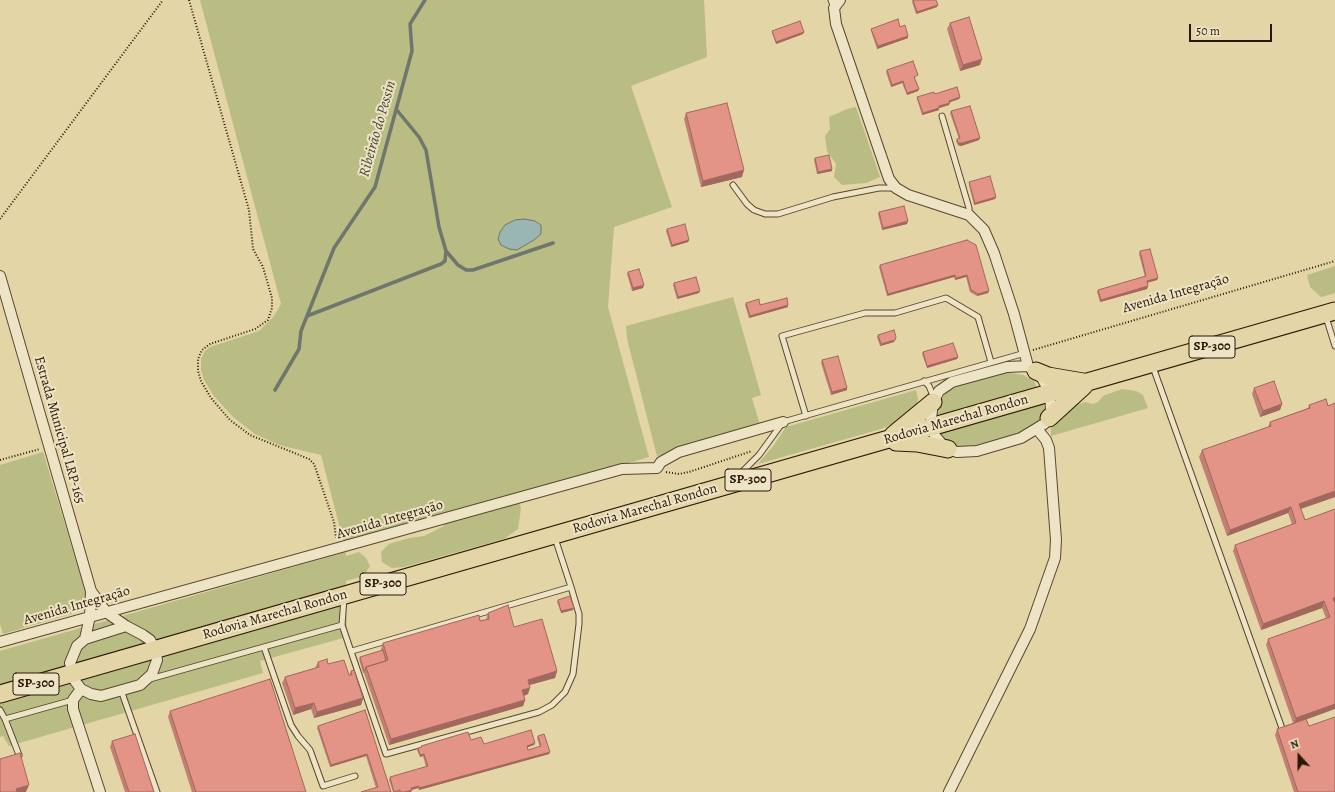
<!DOCTYPE html>
<html>
<head>
<meta charset="utf-8">
<style>
  body { margin:0 }
  #map { position:relative; width:1335px; height:792px; overflow:hidden; background:#e3d5a6; font-family:Alegreya,serif }
  canvas { display:block }
  .north { position:absolute; left:1279px; top:736px; width:40px; height:40px; -webkit-text-stroke:3px #ede4c5; paint-order:stroke; rotate:339deg; font-size:11px; font-weight:700; line-height:16px; text-align:center; color:#2c1707 }
  .north::after { content:''; display:block; margin:auto; width:14px; height:18px; background:#2c1707; clip-path:polygon(50% 0,100% 100%,50% 72%,0 100%) }
  .scale { position:absolute; left:1189px; top:24px; width:83px; height:18px; box-sizing:border-box; border:2px solid #2c1707; border-top:0; padding-left:5px; font-size:12px; line-height:14px; white-space:nowrap; color:#2c1707; -webkit-text-stroke:3px #ede4c5; paint-order:stroke }
</style>
</head>
<body>
<div id="map">
<canvas width="1335" height="792"></canvas>
<div class="north">N</div>
<div class="scale">50 m</div>
</div>
<script>
const c = document.querySelector('canvas').getContext('2d');
c.lineJoin = 'round';
function paint(path, color) { c.fillStyle = color; c.fill(path, 'evenodd'); }
const shape = rows => new Path2D(rows.map(r => 'M' + r).join(''));
function trace(path, color, width, dash) { c.strokeStyle = color; c.lineWidth = width; c.lineCap = dash ? 'butt' : 'round'; c.setLineDash(dash || []); c.stroke(path); }
function write(font, color, halo, rows, align = 'center') {
  c.font = font + ' Alegreya,serif'; c.lineWidth = 4; c.setLineDash([]); c.textBaseline = 'middle'; c.strokeStyle = halo; c.fillStyle = color; for (const [text, x, y, turn = 0] of rows) {
    c.save(); c.translate(x, y); c.rotate((+turn || 0) * Math.PI / 180); c.textAlign = isNaN(turn) ? turn : align; if (halo) c.strokeText(text, 0, 0); c.fillText(text, 0, 0); c.restore();
  }
}
const green = shape([
  [200,0,704,0,707,57,631,86,672,207,614,227,608,307,649,457,515,496,517,496,521,508,518,529,504,539,404,567,392,568,382,562,381,552,389,544,409,538,424,536,444,526,443,516,344,544,321,455,279,445,255,434,233,417,214,396,204,380,201,370,201,359,204,352,210,347,259,331,274,316,281,304],
  [856,107,880,177,866,183,842,185,834,177,836,164,827,151,825,136,830,129,829,117,847,109],
  [1335,266,1335,293,1321,297,1310,287,1307,275],
  [733,297,761,395,752,398,760,425,666,455,657,456,627,339,626,326],
  [1005,372,1023,375,1034,381,1045,408,1042,420,1031,430,979,447,958,448,947,443,942,437,935,414,940,400,945,393,954,387],
  [1122,389,1136,391,1143,395,1148,408,1051,436,1051,424,1069,407,1085,402,1093,404,1098,402,1103,396],
  [916,390,918,399,916,407,893,424,881,429,758,464,774,445,786,427],
  [43,452,85,590,85,598,81,607,71,614,3,634,0,624,0,465],
  [346,552,346,556,359,552,366,558,370,566,364,576,346,581,347,637,260,661,263,673,9,746,3,736,0,737,0,651]
]);
const water = shape([
  [524,219,535,221,541,225,541,234,534,240,517,250,509,249,501,245,498,239,500,232,505,225,515,220,524,219]
]);
const stream = shape([
  [446,251,458,265,466,270,473,270,553,243],
  [307,316,441,264,445,261,446,251,439,227,426,150,419,137,396,109],
  [275,390,299,349,301,331,334,248,375,187,412,51,410,24,425,0]
]);
const path = shape([
  [189,0,249,210,253,249,263,267,272,298,272,308,268,320,255,329,210,344,202,350,198,359,198,371,201,381,211,398,230,420,250,435,309,459,314,464,334,522,336,538],
  [0,219,163,0],
  [1033,350,1335,261],
  [0,460,40,449],
  [666,472,679,474,689,472,752,451]
]);
const service = shape([
  [831,0,834,8],
  [942,116,969,208,969,215],
  [733,185,747,204,754,210,765,214,778,214,833,197,879,188,895,188],
  [1326,317,1335,346],
  [1153,367,1283,731],
  [924,381,929,386,934,398],
  [806,416,782,336,865,313,895,313,946,298,978,317,991,362],
  [739,475,759,455,783,422,1025,353],
  [342,625,386,754,539,712,552,705,565,692,573,674,579,624,579,614,571,587,555,538],
  [264,647,291,725,298,736,310,750,323,786,355,776],
  [352,651,571,587],
  [150,679,342,625,344,598],
  [121,690,157,792],
  [0,710,5,719,73,700],
  [5,719,19,755]
]);
const minor = shape([
  [840,0,834,8,836,24,889,179,896,188,908,195,969,215,984,230,994,253,1014,314,1028,366],
  [0,276,91,591,106,612,126,626],
  [1028,366,1042,378,1050,393,1051,410,1049,418,1044,424,1021,438,977,451,957,452,948,449,941,443,935,436,931,419,933,402,939,391,952,382,1007,367,1028,366],
  [126,626,143,635,150,640,155,649,157,660,152,674,140,685,101,696,91,694,81,689,75,681,70,663,77,646,85,639,126,626],
  [85,639,90,616,91,591],
  [0,642,622,469,657,468,661,462,679,452,783,422],
  [81,689,73,700,73,709,100,792],
  [949,792,1030,629,1055,558,1056,540,1049,448,1046,440,1037,429]
]);
const primary = shape([
  [1036,371,1048,376,1083,382],
  [1049,418,1084,386],
  [893,435,933,402],
  [896,442,917,443,948,449],
  [0,694,1335,311]
]);
const wall = shape([
  [913,0,937,7,916,14,912,2],
  [950,23,980,65,960,71,947,29],
  [900,27,908,36,908,38,877,49,871,31,871,29],
  [772,31,804,32,803,34,776,44,772,33],
  [887,70,917,78,915,78,919,89,918,91,907,95,902,83,891,87,886,72],
  [935,94,960,97,959,99,949,102,949,105,939,108,939,110,922,115,917,99,917,97],
  [951,111,979,140,961,146,958,145,956,141,957,139,959,139,950,113],
  [686,113,742,177,701,187,684,119],
  [815,158,832,169,832,171,817,174,814,160],
  [969,182,996,197,995,199,974,205,969,185],
  [879,212,907,224,882,230,878,214],
  [667,229,689,240,688,242,671,247,666,231],
  [967,240,988,293,977,296,970,292,966,277,955,280,954,277,887,296,879,267,880,265],
  [1140,251,1158,278,1157,280,1147,283,1148,286,1147,289,1100,302,1097,292,1098,290,1145,277,1139,254],
  [628,272,643,288,632,291,627,274],
  [674,283,699,293,677,299,673,285],
  [746,303,760,305,788,307,749,318,745,305],
  [878,335,896,337,894,342,880,346,877,337],
  [923,352,958,357,957,359,927,368,922,354],
  [822,360,847,388,847,390,831,395,821,363],
  [1254,388,1282,404,1280,410,1260,417,1252,394],
  [1335,403,1335,497,1301,509,1305,520,1335,509,1335,603,1306,719,1335,792,1294,792,1275,735,1277,729,1293,723,1266,645,1268,639,1326,618,1322,608,1261,630,1233,551,1235,545,1292,524,1288,513,1227,536,1199,457,1202,450,1268,427,1270,422,1308,408,1309,405,1328,406],
  [558,600,573,610,561,613,557,602],
  [488,613,514,627,557,671,555,678,529,685,528,694,524,696,525,700,523,706,389,745,364,673,363,673,359,659,360,657,381,651,381,649,383,643,486,620],
  [318,662,328,664,349,675,351,671,363,698,361,705,314,718,311,709,293,715,282,683,285,677,315,668],
  [365,710,391,792,376,788,366,756,330,767,317,728,318,726],
  [170,711,306,792,192,792,168,717],
  [538,736,550,752,549,754,419,790,418,788,412,790,411,792,393,792,389,780,390,777,426,767,423,756,420,757,417,750,418,748,421,747,421,746,471,740,484,744,535,743,534,745,527,747,528,750,540,747,537,738],
  [112,741,154,792,125,792,110,747]
]);
const shadedWall = shape([
  [938,5,937,7,916,14,917,12],
  [804,32,803,34,776,44,776,42],
  [908,36,908,38,877,49,878,46],
  [982,59,980,65,960,71,963,65],
  [903,81,902,83,891,87,892,85],
  [919,89,918,91,907,95,907,93],
  [960,97,959,99,948,103,949,101],
  [950,103,949,105,939,108,939,110,922,115,923,113,939,106],
  [980,138,979,140,961,146,958,145,958,143],
  [832,169,832,171,817,174,818,172],
  [744,170,742,177,701,187,703,181],
  [996,197,995,199,974,205,975,203],
  [908,221,907,224,882,230,883,228],
  [689,240,688,242,671,247,672,245],
  [955,275,954,277,887,296,888,294],
  [967,275,966,277,955,280,956,278],
  [1158,278,1157,280,1146,283,1147,281],
  [644,285,643,288,632,291,633,288],
  [1148,286,1147,289,1100,302,1101,300],
  [700,291,699,293,677,299,678,297],
  [989,291,988,293,977,296,978,294],
  [788,305,788,307,749,318,750,316],
  [895,340,894,342,880,346,881,344],
  [958,357,957,359,927,368,927,366],
  [847,388,847,390,831,395,832,392],
  [1282,404,1280,410,1260,417,1263,411],
  [1335,491,1335,497,1297,510,1299,504],
  [1291,507,1288,513,1227,536,1230,530],
  [1333,598,1335,598,1335,603,1330,605],
  [1324,601,1322,608,1261,630,1263,624],
  [574,608,573,610,561,613,561,611],
  [557,671,555,678,526,686,528,680],
  [530,688,528,694,520,697,522,690],
  [363,698,361,705,314,718,317,712],
  [525,700,523,706,389,745,391,739],
  [314,703,311,709,293,715,295,708],
  [1335,704,1335,709,1294,724,1296,718],
  [535,743,534,745,526,748,527,746],
  [550,752,549,754,419,790,419,788],
  [367,754,366,756,330,767,331,765],
  [424,754,423,756,420,757,420,755],
  [29,785,26,792,15,792,16,789],
  [419,786,418,788,411,790,411,788],
  [412,790,411,792,404,792]
]);
const building = shape([
  [913,0,936,0,938,5,917,12,913,0],
  [969,17,982,59,963,65,950,23,969,17],
  [898,19,900,27,905,25,908,36,878,46,871,29,898,19],
  [800,21,804,32,776,42,772,31,800,21],
  [913,61,918,75,914,77,919,89,907,93,903,81,892,85,887,70,913,61],
  [957,87,960,97,949,101,950,103,939,106,939,108,923,113,917,97,934,92,935,94,957,87],
  [727,103,744,170,703,181,686,113,727,103],
  [970,106,980,138,962,143,958,143,957,139,960,138,951,111,970,106],
  [829,155,832,169,818,172,815,158,829,155],
  [990,176,996,197,975,203,969,182,990,176],
  [904,206,908,221,883,228,879,212,904,206],
  [685,224,689,240,672,245,667,229,685,224],
  [967,240,976,245,989,291,978,294,971,290,967,275,956,278,955,275,888,294,880,265,967,240],
  [1150,249,1158,278,1147,281,1148,286,1101,300,1098,290,1146,276,1140,251,1150,249],
  [639,269,644,285,633,288,628,272,639,269],
  [696,277,700,291,678,297,674,283,696,277],
  [787,298,788,305,750,316,746,303,759,299,760,305,787,298],
  [894,330,896,337,895,340,881,344,878,335,894,330],
  [953,343,958,357,927,366,923,352,953,343],
  [838,356,847,388,832,392,822,360,838,356],
  [1274,381,1282,404,1263,411,1254,388,1274,381],
  [1326,399,1328,406,1335,403,1335,491,1299,504,1305,520,1335,509,1335,598,1333,598,1335,604,1335,704,1296,718,1268,639,1330,617,1324,601,1263,624,1235,545,1296,523,1291,507,1230,530,1202,450,1271,426,1270,422,1310,408,1309,405,1326,399],
  [570,596,574,608,561,611,558,600,570,596],
  [508,605,514,627,542,619,557,671,528,680,530,688,522,690,525,700,391,739,366,667,388,660,383,643,479,615,480,621,489,619,488,613,508,605],
  [383,650,386,661,366,667,365,671,364,671,360,657,383,650],
  [327,659,328,664,344,660,349,675,352,675,351,671,354,670,363,698,317,712,314,703,295,708,285,677,319,667,318,662,327,659],
  [270,679,306,792,196,792,170,711,270,679],
  [365,710,391,792,361,792,378,787,367,754,331,765,318,726,365,710],
  [1335,717,1335,792,1298,792,1277,729,1306,719,1309,726,1335,717],
  [531,730,535,743,527,746,528,750,541,746,538,736,544,734,550,752,419,788,419,786,411,788,412,790,404,792,400,792,400,790,394,792,390,777,428,766,424,754,420,755,418,748,422,747,421,746,468,732,471,740,481,737,484,744,531,730],
  [135,734,154,792,129,792,112,741,135,734],
  [20,753,29,785,16,789,17,792,0,792,0,759,20,753]
]);
const shields = [
  [1212,347,46],
  [748,480,46],
  [383,584,46],
  [36,684,46]
];
const shieldNames = [
  ["SP-300",1212,347],
  ["SP-300",748,480],
  ["SP-300",383,584],
  ["SP-300",36,684]
];
const streetNames = [
  ["Avenida Integração",1176,294,-16],
  ["Rodovia Marechal Rondon",956,420,-16],
  ["Estrada Municipal LRP-165",59,430,74],
  ["Rodovia Marechal Rondon",645,509,-16],
  ["Avenida Integração",390,520,-16],
  ["Avenida Integração",77,606,-16],
  ["Rodovia Marechal Rondon",275,615,-16]
];
const waterNames = [
  ["Ribeirão do Pessin",378,129,-74]
];
paint(green, '#b9bc83');
paint(water, '#9ab6b2');
trace(water, '#6e766e', 1);
trace(stream, '#6e766e', 3.5);
trace(service, '#5a462f', 7);
trace(minor, '#5a462f', 12);
trace(primary, '#2c1707', 19);
trace(path, '#2c1707', 2, [1, 2]);
trace(service, '#ede4c5', 5);
trace(minor, '#ede4c5', 10);
trace(primary, '#e3d5a6', 17);
paint(wall, '#c47f73');
paint(shadedWall, '#a0685e');
paint(building, '#e49486');
trace(building, '#a0685e', 1);
for (const [x, y, w] of shields) { const box = new Path2D(); box.roundRect(x - w / 2, y - 11, w, 22, 3); c.fillStyle = '#ede4c5'; c.fill(box); trace(box, '#2c1707', 1); }
write('bold 13px', '#2c1707', null, shieldNames);
write('14px', '#2c1707', '#ede4c5', streetNames);
write('italic 15px', '#4d473a', '#ede4c5', waterNames);
</script>
</body>
</html>
